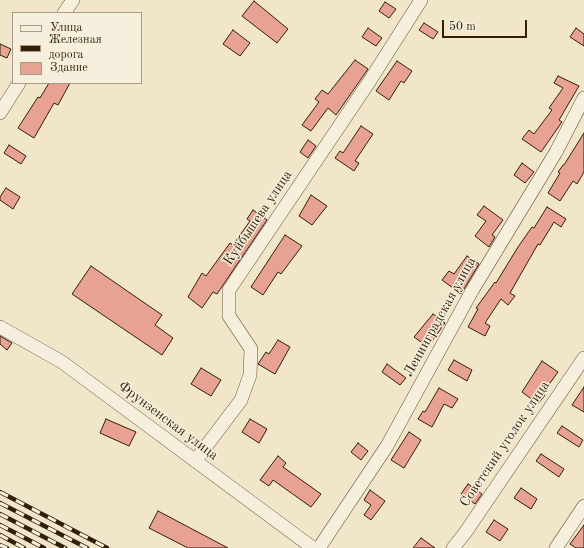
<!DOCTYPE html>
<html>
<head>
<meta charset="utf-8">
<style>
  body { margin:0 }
  #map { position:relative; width:584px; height:548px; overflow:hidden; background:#f2e6ca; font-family:"Old Standard TT",serif }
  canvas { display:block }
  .legend { position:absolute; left:12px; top:12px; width:130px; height:72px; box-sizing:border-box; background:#f7efdd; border:1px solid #a89c87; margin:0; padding:5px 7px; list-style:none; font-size:12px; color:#321f07 }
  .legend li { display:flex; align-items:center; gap:8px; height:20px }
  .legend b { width:20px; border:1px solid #a89c87 }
  .scale { position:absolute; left:442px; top:20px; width:85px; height:18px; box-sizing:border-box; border:2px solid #321f07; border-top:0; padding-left:5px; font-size:12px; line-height:14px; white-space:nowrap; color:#321f07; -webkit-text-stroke:3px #f7efdd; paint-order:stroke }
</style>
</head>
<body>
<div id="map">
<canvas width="584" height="548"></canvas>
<ul class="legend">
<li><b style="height:5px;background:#f7efdd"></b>Улица</li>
<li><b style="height:5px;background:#321f07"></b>Железная дорога</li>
<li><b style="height:11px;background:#e8a294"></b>Здание</li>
</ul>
<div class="scale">50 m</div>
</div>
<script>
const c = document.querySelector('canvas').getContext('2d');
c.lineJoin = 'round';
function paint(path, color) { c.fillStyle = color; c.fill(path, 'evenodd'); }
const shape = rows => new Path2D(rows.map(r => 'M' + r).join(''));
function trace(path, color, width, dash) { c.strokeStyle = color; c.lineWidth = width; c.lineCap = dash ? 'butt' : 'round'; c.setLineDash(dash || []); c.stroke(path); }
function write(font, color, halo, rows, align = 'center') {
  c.font = font + ' "Old Standard TT",serif'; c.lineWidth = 3; c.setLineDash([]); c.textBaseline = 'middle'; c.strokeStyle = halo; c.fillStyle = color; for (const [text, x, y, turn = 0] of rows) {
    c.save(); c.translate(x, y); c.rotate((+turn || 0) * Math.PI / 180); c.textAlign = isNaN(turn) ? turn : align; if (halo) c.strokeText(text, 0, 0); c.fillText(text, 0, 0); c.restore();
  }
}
const building = shape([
  [254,1,288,29,277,43,242,16,254,1],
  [385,2,396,9,389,18,379,11,385,2],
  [424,23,438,32,433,39,419,30,424,23],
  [368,28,382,38,376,46,362,37,368,28],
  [576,28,584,34,584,46,570,37,576,28],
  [233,30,250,43,240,56,223,44,233,30],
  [0,44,11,49,7,58,0,55,0,44],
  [355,60,368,69,336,115,328,108,311,131,302,125,319,102,315,99,322,90,328,94,355,60],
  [397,61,412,71,404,83,401,81,389,100,376,91,397,61],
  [558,76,579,86,559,120,562,122,541,152,522,139,529,130,534,134,552,110,549,108,563,88,554,83,558,76],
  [49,83,70,83,58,105,54,103,34,138,18,128,38,97,40,98,49,83],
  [361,126,373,134,355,161,359,163,354,171,335,158,340,151,343,153,361,126],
  [584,133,584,172,577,184,573,181,560,201,548,193,560,173,558,172,563,165,564,165,584,133],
  [308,140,316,146,308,158,300,152,308,140],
  [9,145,26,156,21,164,4,153,9,145],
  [522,163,534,172,525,183,514,175,522,163],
  [6,188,20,197,13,209,0,200,0,197,6,188],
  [311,195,327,206,312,225,299,216,311,195],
  [484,206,503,220,492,235,495,237,489,247,475,236,486,221,477,215,484,206],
  [547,207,566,219,561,227,554,222,540,245,538,244,510,293,515,296,508,305,501,299,485,323,490,326,485,336,468,327,478,309,476,308,495,282,496,283,518,247,532,227,534,228,547,207],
  [253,210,267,220,217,294,213,292,202,308,188,297,202,273,206,276,230,243,233,245,250,221,247,219,253,210],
  [285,235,302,246,281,274,278,272,263,295,251,287,285,235],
  [467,256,479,264,461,294,442,280,449,271,454,274,467,256],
  [91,266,162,315,155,325,173,338,162,355,72,294,91,266],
  [433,314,445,323,428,347,414,337,433,314],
  [0,336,12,343,7,350,0,344,0,336],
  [278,340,290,347,275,374,258,364,266,352,269,354,278,340],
  [454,360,472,370,467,381,448,370,454,360],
  [542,361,558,372,542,394,545,395,538,404,522,392,542,361],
  [387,364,406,378,400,385,382,372,387,364],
  [201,368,221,380,211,396,191,384,201,368],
  [584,387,584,412,572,405,584,387],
  [439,388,458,399,452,408,444,404,432,427,418,419,423,411,425,412,439,388],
  [106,419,136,432,129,446,100,433,106,419],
  [250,419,267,429,259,443,242,432,250,419],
  [562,426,583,440,579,447,557,433,562,426],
  [409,432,421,440,404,468,391,460,409,432],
  [358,443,368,451,361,460,351,452,358,443],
  [541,454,564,469,559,477,536,461,541,454],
  [278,456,286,463,283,467,321,494,311,507,273,480,269,486,260,480,278,456],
  [468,484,482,494,475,504,461,494,468,484],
  [521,488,537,499,531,509,514,498,521,488],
  [370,490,385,501,371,520,364,515,371,505,364,500,370,490],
  [158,511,228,548,188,548,149,528,158,511],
  [494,520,508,529,500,541,486,532,494,520],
  [584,525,584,548,576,548,570,544,584,525],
  [421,538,435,548,413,548,421,538]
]);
const minor = shape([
  [64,13,73,0],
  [0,113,19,83],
  [0,327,62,362,313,548],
  [195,461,241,400,250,375,251,349,229,316,229,290,369,82,421,0],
  [319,548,387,446,473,289,556,152,584,98],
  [453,548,465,533,584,358],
  [556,548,584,506]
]);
const rail = shape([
  [0,492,107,548],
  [0,503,87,548],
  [0,514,65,548],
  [0,525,44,548],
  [0,535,24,548],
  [0,545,7,548]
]);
const streetNames = [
  ["Куйбышева улица",258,218,-56],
  ["Ленинградская улица",440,317,-61],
  ["Фрунзенская улица",168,421,37],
  ["Советский уголок улица",505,444,-56]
];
paint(building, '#e8a294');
trace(building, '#321f07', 1);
trace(minor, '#625138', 14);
trace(minor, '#f7efdd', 13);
trace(rail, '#321f07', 4.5);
trace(rail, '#f7efdd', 3, [9]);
write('14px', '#321f07', '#f7efdd', streetNames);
</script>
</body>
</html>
